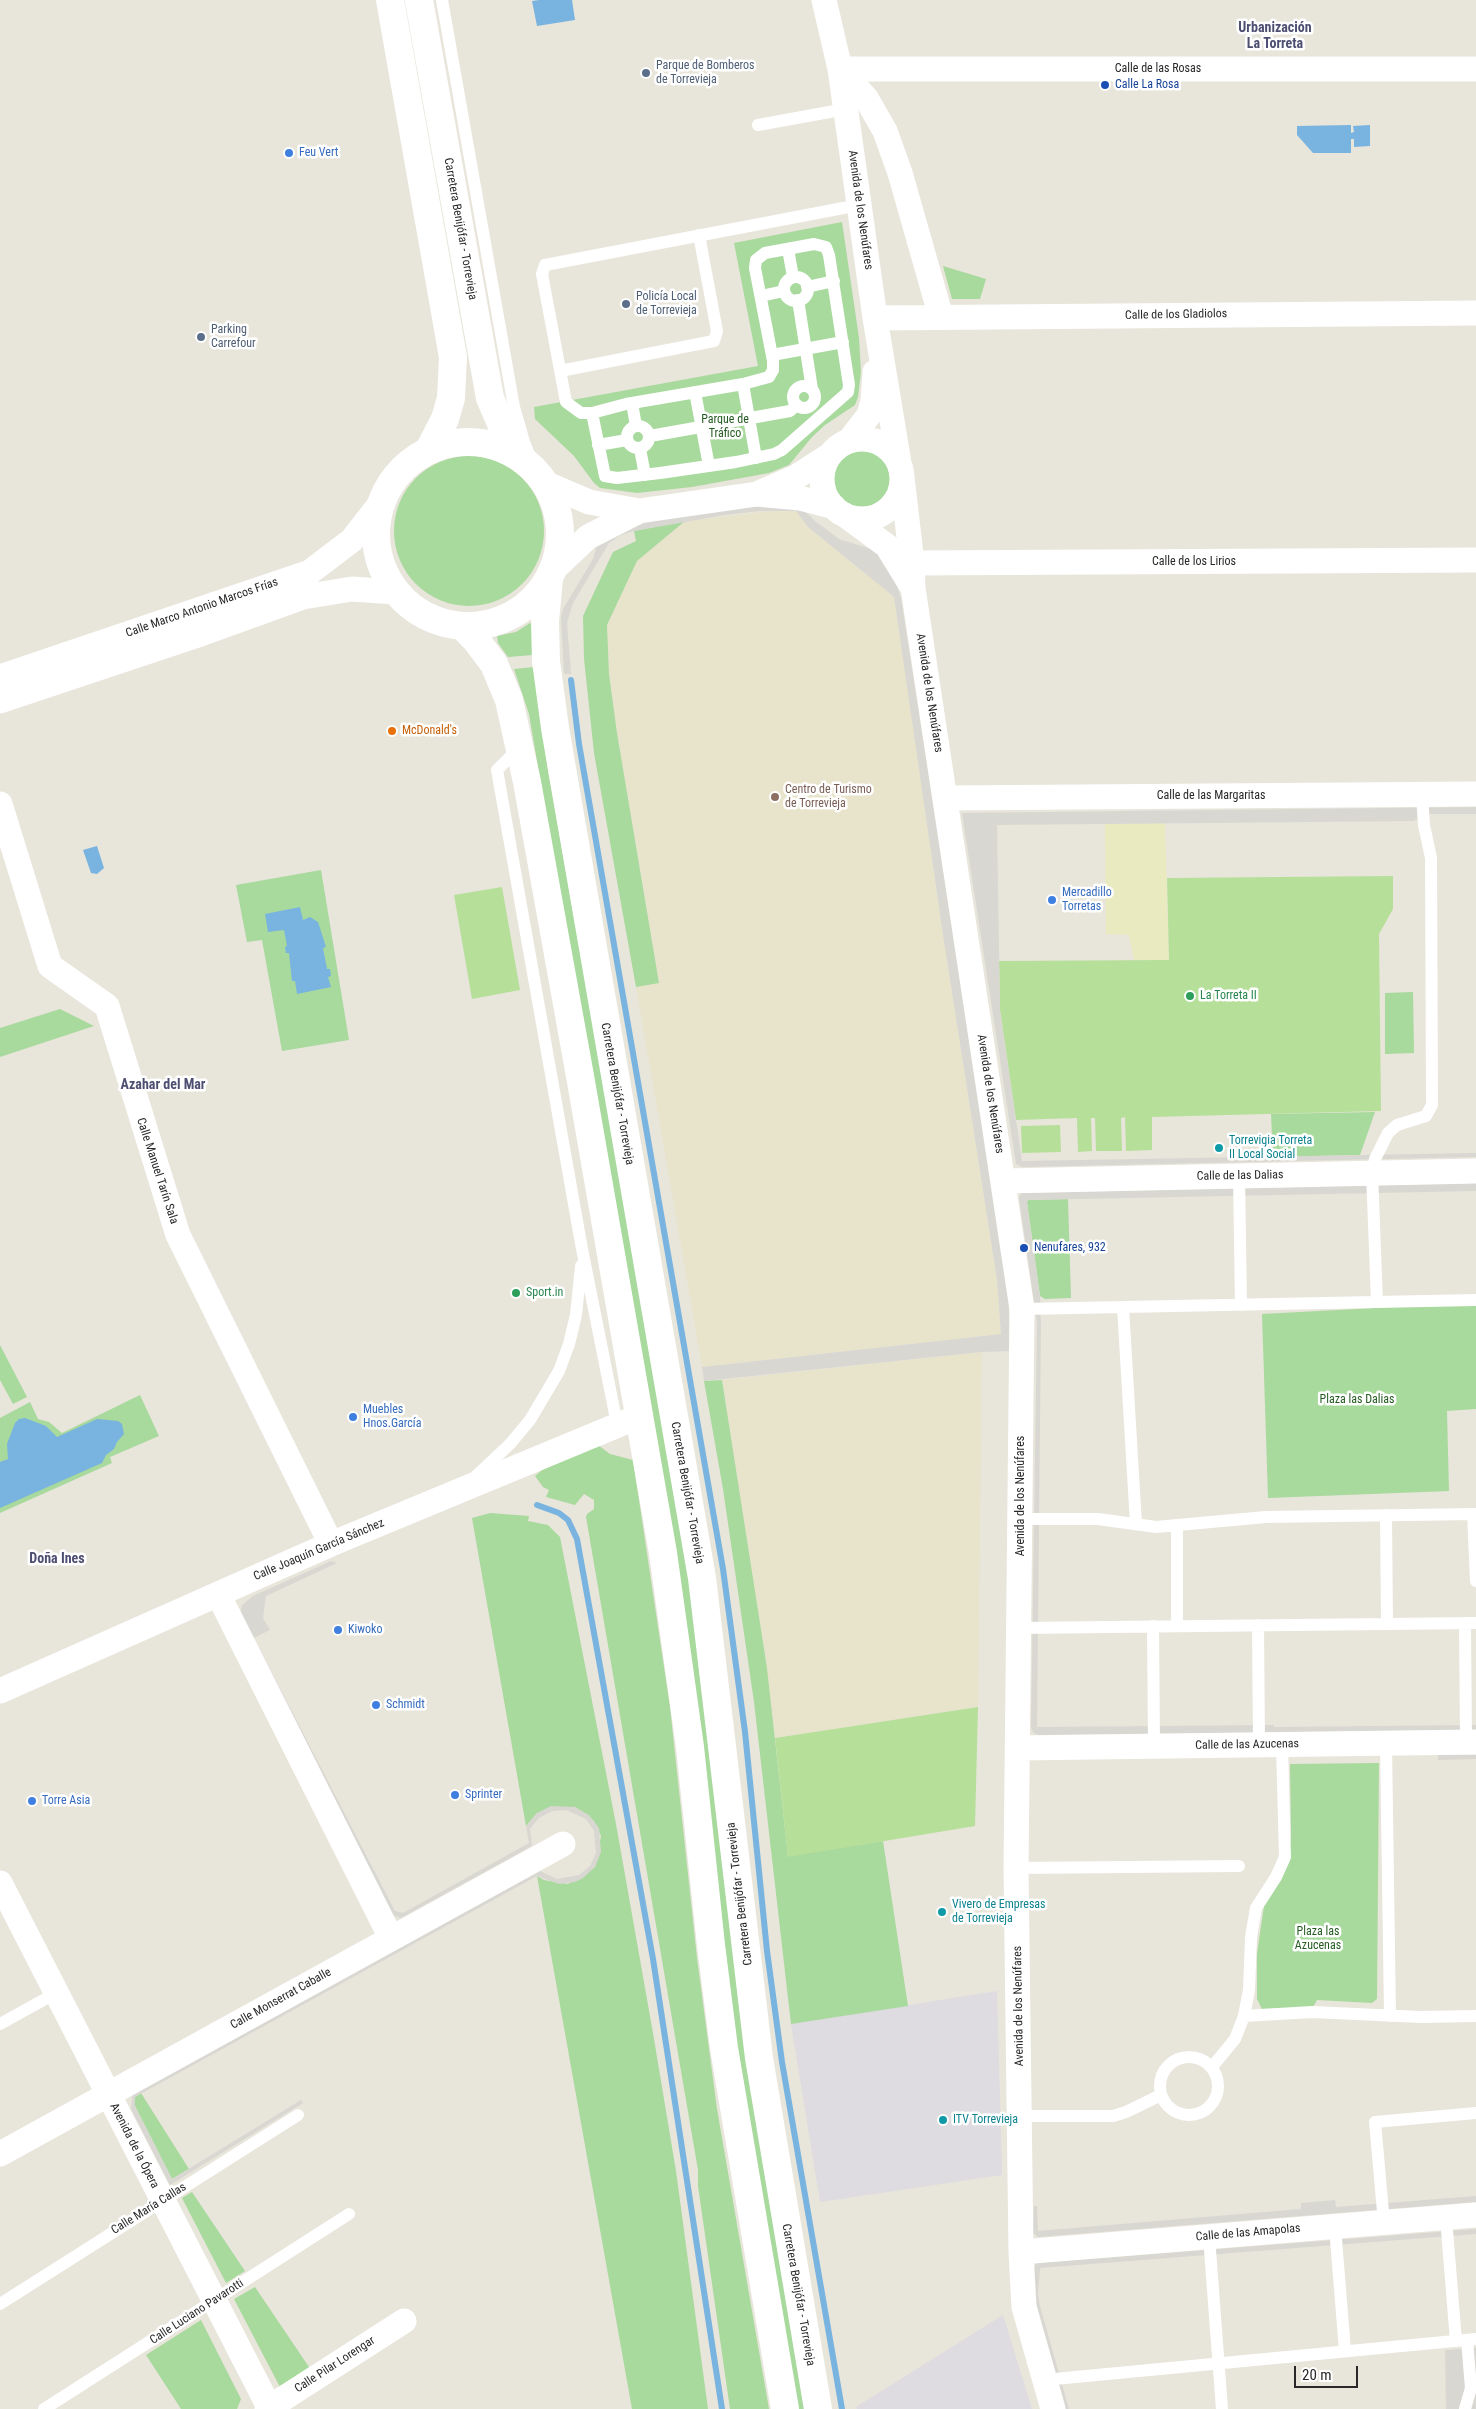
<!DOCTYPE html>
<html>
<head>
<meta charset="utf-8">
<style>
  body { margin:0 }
  #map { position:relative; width:1476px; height:2409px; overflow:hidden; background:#e8e5db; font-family:"Roboto Condensed",sans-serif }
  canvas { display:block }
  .scale { position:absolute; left:1294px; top:2366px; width:64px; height:22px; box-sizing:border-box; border:2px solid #282828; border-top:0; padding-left:6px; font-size:15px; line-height:18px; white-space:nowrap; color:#282828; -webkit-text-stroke:4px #fff; paint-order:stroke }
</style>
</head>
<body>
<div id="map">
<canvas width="1476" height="2409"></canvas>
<div class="scale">20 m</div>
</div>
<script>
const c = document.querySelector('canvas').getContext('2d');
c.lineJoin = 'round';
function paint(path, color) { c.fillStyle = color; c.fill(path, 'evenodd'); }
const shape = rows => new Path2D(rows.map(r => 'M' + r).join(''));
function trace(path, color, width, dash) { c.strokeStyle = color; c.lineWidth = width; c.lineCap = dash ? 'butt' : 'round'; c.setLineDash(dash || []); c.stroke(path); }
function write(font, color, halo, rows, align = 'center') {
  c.font = font + ' "Roboto Condensed",sans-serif'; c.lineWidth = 5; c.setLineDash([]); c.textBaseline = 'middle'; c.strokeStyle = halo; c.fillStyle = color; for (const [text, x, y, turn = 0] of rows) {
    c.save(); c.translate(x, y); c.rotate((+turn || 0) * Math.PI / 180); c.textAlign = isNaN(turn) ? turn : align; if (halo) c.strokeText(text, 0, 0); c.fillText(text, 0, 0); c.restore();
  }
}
const industrial = shape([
  [997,1991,1002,2175,820,2202,791,2024],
  [1003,2315,1032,2409,857,2409,856,2407]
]);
const education = shape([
  [780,510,798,512,808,527,894,597,895,601,943,935,997,1280,1001,1334,702,1367,636,987,659,982,617,733,609,674,607,625,637,561,685,521],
  [982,1352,978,1707,775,1738,767,1668,722,1380]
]);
const green = shape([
  [842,222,859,338,861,372,858,397,855,405,825,425,812,437,789,465,769,473,692,487,637,493,608,489,600,488,594,483,574,456,535,419,534,407,758,366,734,243],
  [943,266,986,279,980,299,952,299],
  '830 478a32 32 0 1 1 64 0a32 32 0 1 1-64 0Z',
  '394 531a75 75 0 1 1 150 0a75 75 0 1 1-150 0Z',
  [685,521,637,561,607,625,609,674,617,733,659,983,636,987,594,753,584,659,583,616,613,552,636,541,634,531],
  [530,623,532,624,533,655,508,657,498,643,497,636,516,632],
  [535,667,548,771,672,1468,689,1572,807,2409,796,2409,773,2283,554,862,529,714,514,669],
  [321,870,349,1040,282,1051,262,940,247,942,236,885],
  [1413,992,1414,1053,1385,1054,1385,993],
  [60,1009,94,1026,0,1057,0,1028],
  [1375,1112,1360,1155,1273,1157,1271,1114],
  [1068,1199,1071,1298,1045,1299,1040,1296,1027,1202,1028,1200],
  [1452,1304,1476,1306,1476,1409,1447,1411,1449,1491,1268,1498,1262,1314],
  [0,1345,27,1397,13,1404,0,1380],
  [722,1380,767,1668,788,1856,883,1841,908,2006,791,2024,754,1702,723,1489,704,1381],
  [140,1395,159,1436,110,1457,112,1463,0,1513,0,1418,30,1402,38,1419,49,1422,62,1433],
  [598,1445,610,1454,633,1460,670,1707,697,1958,717,2109,769,2409,730,2409,698,2186,698,2170,586,1517,587,1514,594,1509,594,1500,584,1494,575,1505,546,1497,549,1490,543,1487,535,1476,542,1470],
  [490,1513,529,1516,528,1521,548,1525,560,1537,616,1824,653,2033,676,2171,708,2409,632,2409,537,1876,544,1880,568,1884,595,1867,601,1836,594,1821,575,1807,537,1813,526,1826,472,1518],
  [1379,1763,1377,1999,1372,2003,1317,2000,1313,2007,1262,2009,1257,1999,1257,1953,1264,1906,1288,1865,1291,1834,1290,1764],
  [141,2093,189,2169,172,2179,135,2106,135,2097],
  [192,2192,245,2271,226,2283,182,2198],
  [255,2287,311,2370,281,2389,234,2299],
  [201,2320,241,2399,237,2409,181,2409,146,2355]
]);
const sand = shape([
  [1165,823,1169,960,1134,960,1129,935,1106,934,1105,824]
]);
const pitch = shape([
  [1393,876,1393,909,1379,934,1381,1111,1152,1117,1152,1150,1126,1151,1125,1117,1121,1118,1122,1151,1096,1151,1095,1118,1091,1118,1092,1151,1078,1152,1077,1118,1016,1120,1000,1010,999,961,1169,960,1167,878],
  [502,887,520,990,472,999,454,895],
  [1060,1125,1061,1152,1022,1153,1021,1126],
  [978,1707,975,1826,788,1857,775,1738]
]);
const plaza = shape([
  [744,506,801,507,815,521,839,539,874,550,890,566,901,598,1008,1283,1010,1351,982,1352,704,1381,702,1367,1001,1334,997,1280,943,935,894,597,808,527,796,511,760,511,725,515,634,531,621,535,609,543,573,603,567,623,571,674,564,674,561,617,563,609,593,559,598,541,606,536,650,521],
  [1476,807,1476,814,1430,814,1413,821,997,825,1000,1010,1022,1161,1476,1153,1476,1157,1022,1167,1016,1164,962,813],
  [1476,1183,1476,1191,1028,1200,1027,1202,1040,1296,1041,1324,1037,1727,1274,1725,1274,1727,1476,1725,1476,1730,1039,1735,1034,1733,1031,1728,1037,1323,1019,1198,1021,1193],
  [331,1561,337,1563,266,1596,263,1618,270,1630,254,1638,395,1911,403,1913,529,1843,526,1826,537,1813,551,1806,575,1807,589,1815,599,1828,601,1852,595,1867,583,1878,575,1882,559,1884,537,1876,135,2097,135,2106,172,2179,301,2100,303,2103,170,2185,131,2109,133,2092,538,1870,557,1879,579,1875,590,1866,596,1853,594,1831,586,1819,566,1810,552,1811,539,1818,530,1829,532,1846,401,1918,392,1915,239,1620,242,1605,253,1596],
  [1438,1755,1476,1755,1476,1759,1438,1760],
  [1476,2196,1476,2202,1038,2237,1033,2233,1034,2206,1037,2206,1038,2231,1301,2209,1301,2203,1335,2200,1336,2207],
  [1476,2229,1476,2234,1040,2268,1038,2294,1040,2306,1069,2409,1064,2409,1039,2318,1035,2295,1034,2266,1037,2263],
  [1476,2348,1476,2409,1446,2409,1445,2350]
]);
const water = shape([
  [539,0,572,0,575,20,537,26,532,1],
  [1351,125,1351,133,1354,132,1353,126,1370,125,1370,146,1354,147,1354,139,1351,139,1351,153,1313,153,1297,135,1297,126],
  [97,846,104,868,97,874,91,873,83,850],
  [300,907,303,920,310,917,318,922,326,947,323,948,327,969,330,969,331,976,328,977,331,987,297,994,295,981,292,981,289,953,286,953,285,947,287,946,284,930,268,932,265,914],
  [25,1418,46,1426,57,1437,97,1419,118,1421,122,1424,124,1434,117,1442,114,1449,106,1455,102,1463,0,1508,0,1462,8,1459,7,1444,15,1423,19,1419]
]);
const stream = shape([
  [571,680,579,744,723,1569,745,1732,767,1951,782,2062,842,2409],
  [537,1505,559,1513,568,1520,577,1539,653,1959,722,2409]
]);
const service = shape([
  [442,0,514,407,524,442,535,469],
  [758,125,846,109],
  [814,244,826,247,829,255,849,385,848,392,782,450,774,454,736,462,660,473,617,478,605,476,592,413,626,404,743,384,769,377,773,370,773,361,755,268,756,260,765,253,814,244],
  [788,249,793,277],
  '784 289a12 12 0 1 1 24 0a12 12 0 1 1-24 0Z',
  [807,287,834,281],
  [761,296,784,291],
  [798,300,812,389],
  [772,355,843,342],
  [560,371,714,341,717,331,699,235],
  [743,384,756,458],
  '793 397a11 11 0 1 1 22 0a11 11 0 1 1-22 0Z',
  [695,392,709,466],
  [632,403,636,426],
  [592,413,581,413,566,402,542,274,545,265,859,205],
  '627 437a11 11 0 1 1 22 0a11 11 0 1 1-22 0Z',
  [650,436,790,411,797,405],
  [598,445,627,440],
  [640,449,645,475],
  [520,747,497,770,582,1249,617,1424],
  [1239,1176,1241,1305],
  [1377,1302,1372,1173,1375,1159,1388,1133,1397,1125,1426,1116,1432,1105,1431,858,1424,825,1422,795],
  [1123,1307,1136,1524],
  [1022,1309,1476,1300],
  [476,1476,510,1444,530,1420,559,1371,569,1344,576,1315,581,1266],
  [1473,1514,1476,1581],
  [1386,1515,1387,1624],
  [1021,1519,1098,1519,1156,1527,1266,1517,1476,1514],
  [1177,1526,1177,1626],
  [1465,1623,1466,1742],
  [1258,1625,1259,1745],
  [1153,1626,1154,1746],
  [1019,1628,1476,1623],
  [1386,1744,1390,2016],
  [1282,1745,1285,1857,1276,1877,1256,1908,1251,1937,1249,1990,1244,2016,1312,2012,1421,2017,1476,2016],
  [1016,1868,1239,1866],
  [0,2024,56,1993],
  '1160 2086a29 29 0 1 1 58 0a29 29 0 1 1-58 0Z',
  [1212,2067,1235,2039,1244,2016],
  [1021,2116,1113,2116,1126,2112,1161,2095],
  [1446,2218,1456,2341],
  [1384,2223,1375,2122,1476,2113],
  [1335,2227,1345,2351],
  [1209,2237,1222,2409],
  [0,2304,298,2115],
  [1044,2380,1476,2339],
  [44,2409,349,2214],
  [1465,2409,1471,2388,1467,2340]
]);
const minor = shape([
  [824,0,840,69,875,318,899,463],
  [840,69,1476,69],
  [840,69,866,98,885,131,900,173,941,317],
  [875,318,1476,313],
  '822 479a40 40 0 1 1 80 0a40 40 0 1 1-80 0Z',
  [849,441,869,415,873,401,875,372],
  [902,477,912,563,913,588,1022,1309,1016,1868,1021,2252,1024,2307,1053,2409],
  [547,484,589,502,639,511,757,494,800,498,834,507],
  [759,493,796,477,830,455],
  [845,515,887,546,911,585],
  [912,563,1476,560],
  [553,570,588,537,639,511],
  [0,677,310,572,352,540,380,504],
  [0,701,195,636,303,597,352,589,396,592],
  [945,798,1476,794],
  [0,804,50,966,107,1006,178,1235,331,1544],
  [1004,1181,1476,1171],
  [218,1594,391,1938],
  [0,1691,331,1544,640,1416],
  [1018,1748,1476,1742],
  [0,1883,270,2409],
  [0,2154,563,1844],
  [1021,2252,1476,2215],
  [267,2409,404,2321]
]);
const secondary = shape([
  [390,0,453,357,451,398,445,419,429,450],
  [419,0,490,398,514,454],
  '376 534a92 92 0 1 1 184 0a92 92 0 1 1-184 0Z',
  [549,579,545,621,546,661,555,728,702,1578,759,2058,818,2409],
  [462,626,476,640,494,664,509,700,527,782,580,1076,663,1553,690,1747,711,1945,724,2048,785,2409]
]);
const markers = [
  [646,73,5,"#5c6f8a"],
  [1105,85,5,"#1a4fb4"],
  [289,153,5,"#3f7fe0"],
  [626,304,5,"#5c6f8a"],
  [201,337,5,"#5c6f8a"],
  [392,731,5,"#e8710a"],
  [775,797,5,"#8d6e63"],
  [1052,900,5,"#3f7fe0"],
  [1190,996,5,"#2e9e5b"],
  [1219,1148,5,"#0f9aa8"],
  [1024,1248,5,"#1a4fb4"],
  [516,1293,5,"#2e9e5b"],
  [353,1417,5,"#3f7fe0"],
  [338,1630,5,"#3f7fe0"],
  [376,1705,5,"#3f7fe0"],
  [455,1795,5,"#3f7fe0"],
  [32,1801,5,"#3f7fe0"],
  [942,1912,5,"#0f9aa8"],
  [943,2120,5,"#0f9aa8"]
];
const serviceNames = [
  ["Parque de Bomberos",656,66],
  ["de Torrevieja",656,80],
  ["Policía Local",636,297],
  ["de Torrevieja",636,311],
  ["Parking",211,330],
  ["Carrefour",211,344]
];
const streetNames = [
  ["Calle de las Rosas",1158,69],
  ["Avenida de los Nenúfares",860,210,82],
  ["Carretera Benijófar - Torrevieja",460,229,80],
  ["Calle de los Gladiolos",1176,315,-1],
  ["Calle de los Lirios",1194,562],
  ["Calle Marco Antonio Marcos Frías",202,608,-19],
  ["Avenida de los Nenúfares",929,693,81],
  ["Calle de las Margaritas",1211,796],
  ["Carretera Benijófar - Torrevieja",617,1094,80],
  ["Avenida de los Nenúfares",990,1094,81],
  ["Calle Manuel Tarín Sala",157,1171,72],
  ["Calle de las Dalias",1240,1176,-1],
  ["Carretera Benijófar - Torrevieja",687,1493,80],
  ["Avenida de los Nenúfares",1021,1496,-90],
  ["Calle Joaquín García Sánchez",319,1550,-23],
  ["Calle de las Azucenas",1247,1745,-1],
  ["Carretera Benijófar - Torrevieja",740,1894,-97],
  ["Calle Monserrat Caballe",281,1999,-29],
  ["Avenida de los Nenúfares",1019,2006,-91],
  ["Avenida de la Ópera",134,2146,63],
  ["Calle María Callas",149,2209,-32],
  ["Calle de las Amapolas",1248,2233,-5],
  ["Carretera Benijófar - Torrevieja",798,2295,80],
  ["Calle Luciano Pavarotti",197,2312,-33],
  ["Calle Pilar Lorengar",335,2365,-33]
];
const transitNames = [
  ["Calle La Rosa",1115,85],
  ["Nenufares, 932",1034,1248]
];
const shopNames = [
  ["Feu Vert",299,153],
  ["Mercadillo",1062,893],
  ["Torretas",1062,907],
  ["Muebles",363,1410],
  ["Hnos.García",363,1424],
  ["Kiwoko",348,1630],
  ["Schmidt",386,1705],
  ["Sprinter",465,1795],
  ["Torre Asia",42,1801]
];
const parkNames = [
  ["Parque de",725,420],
  ["Tráfico",725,434],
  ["Plaza las Dalias",1357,1400],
  ["Plaza las",1318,1932],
  ["Azucenas",1318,1946]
];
const foodNames = [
  ["McDonald's",402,731]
];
const educationNames = [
  ["Centro de Turismo",785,790],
  ["de Torrevieja",785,804]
];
const leisureNames = [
  ["La Torreta II",1200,996],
  ["Sport.in",526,1293]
];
const cultureNames = [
  ["Torrevigia Torreta",1229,1141],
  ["II Local Social",1229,1155],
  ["Vivero de Empresas",952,1905],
  ["de Torrevieja",952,1919],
  ["ITV Torrevieja",953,2120]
];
const neighbourhoodNames = [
  ["Urbanización",1275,28],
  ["La Torreta",1275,44],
  ["Azahar del Mar",163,1085],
  ["Doña Ines",57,1559]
];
paint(industrial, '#dedbe1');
paint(education, '#e8e4cc');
paint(green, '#a8d99d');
paint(sand, '#eaeac1');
paint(pitch, '#b6df9a');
paint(plaza, '#d9d7d1');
paint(water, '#79b3df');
trace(stream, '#79b3df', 6);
trace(service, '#fff', 12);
trace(minor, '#fff', 25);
trace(secondary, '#fff', 28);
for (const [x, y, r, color] of markers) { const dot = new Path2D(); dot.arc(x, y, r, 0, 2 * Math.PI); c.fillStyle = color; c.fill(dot); trace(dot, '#fff', 2); }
write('12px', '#4e5e75', '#fff', serviceNames, 'left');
write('12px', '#282828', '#fff', streetNames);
write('12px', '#164399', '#fff', transitNames, 'left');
write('12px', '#366cbe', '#fff', shopNames, 'left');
write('12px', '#245b21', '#fff', parkNames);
write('12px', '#c56008', '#fff', foodNames, 'left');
write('12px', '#785e54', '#fff', educationNames, 'left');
write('12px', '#27864d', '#fff', leisureNames, 'left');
write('12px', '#0d838f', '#fff', cultureNames, 'left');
write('bold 14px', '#4e4e72', '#fff', neighbourhoodNames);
</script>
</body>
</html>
